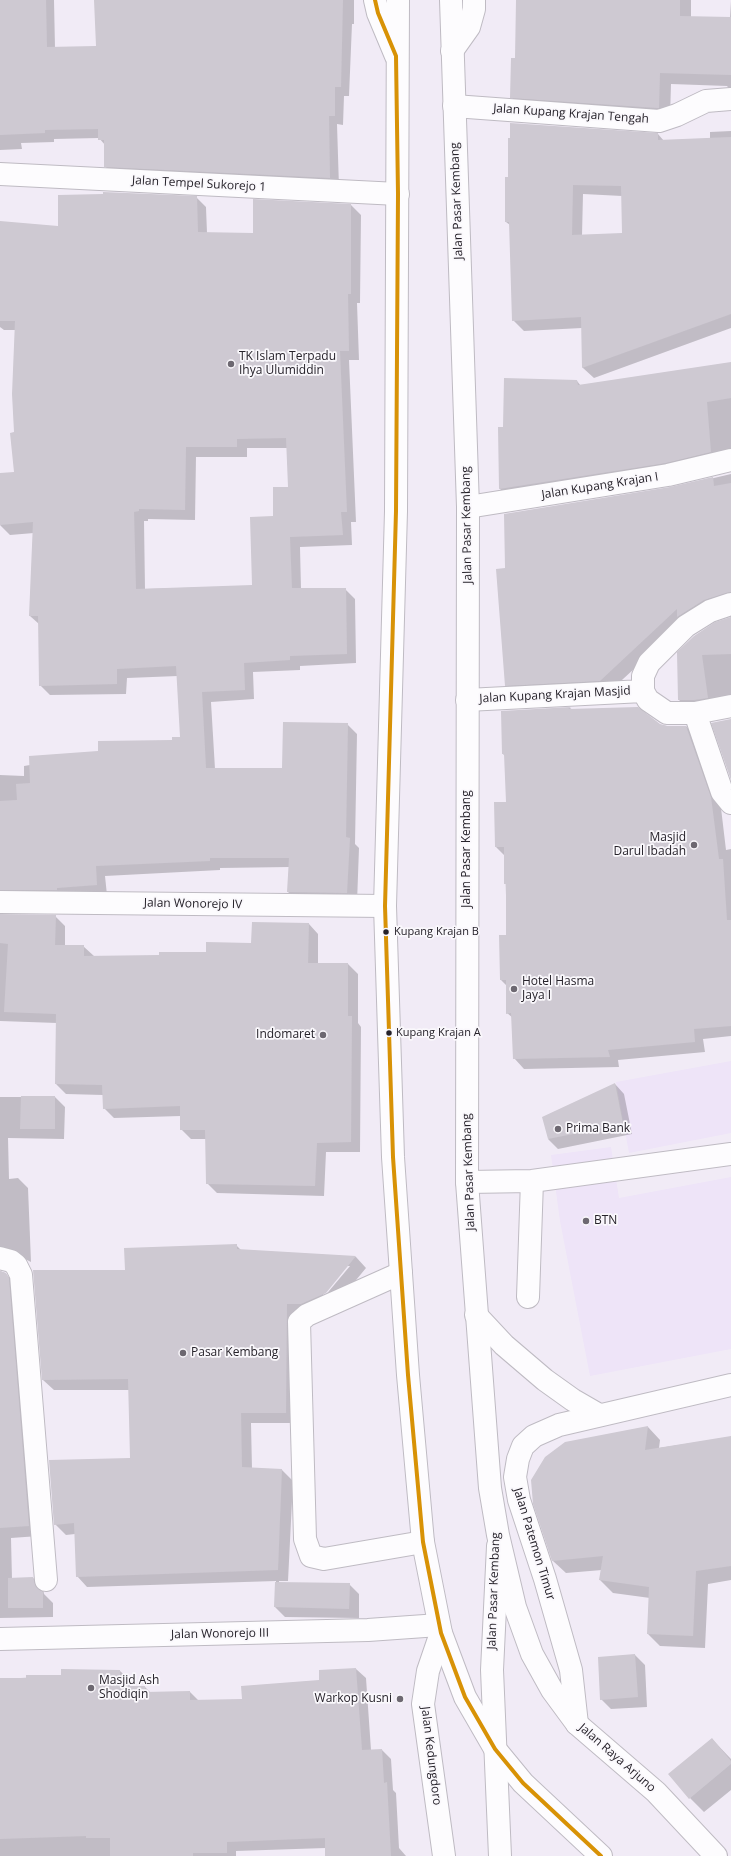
<!DOCTYPE html>
<html>
<head>
<meta charset="utf-8">
<style>
  body { margin:0 }
  canvas { display:block; background:#f1ebf6 }
</style>
</head>
<body>
<canvas width="731" height="1856"></canvas>
<script>
const c = document.querySelector('canvas').getContext('2d');
c.lineJoin = 'round';
function paint(path, color) { c.fillStyle = color; c.fill(path, 'evenodd'); }
const shape = rows => new Path2D(rows.map(r => 'M' + r).join(''));
function trace(path, color, width, dash) { c.strokeStyle = color; c.lineWidth = width; c.lineCap = dash ? 'butt' : 'round'; c.setLineDash(dash || []); c.stroke(path); }
function write(font, color, halo, rows, align = 'center') {
  c.font = font + ' "Open Sans",sans-serif'; c.lineWidth = 3.5; c.setLineDash([]); c.textBaseline = 'middle'; c.strokeStyle = halo; c.fillStyle = color; for (const [text, x, y, turn = 0] of rows) {
    c.save(); c.translate(x, y); c.rotate((+turn || 0) * Math.PI / 180); c.textAlign = isNaN(turn) ? turn : align; if (halo) c.strokeText(text, 0, 0); c.fillText(text, 0, 0); c.restore();
  }
}
const built = shape([
  [731,1061,731,1133,629,1153,616,1082],
  [611,1147,619,1198,731,1177,731,1349,590,1376,560,1221,551,1155]
]);
const shadow = shape([
  [0,0,54,0,55,48,97,47,95,0,354,0,354,24,352,24,349,96,344,96,343,125,337,124,339,187,114,176,105,166,105,145,99,138,54,139,54,142,21,143,22,149,0,150],
  [517,0,691,0,691,17,730,18,731,1,731,91,727,86,671,84,670,119,522,108,511,97,516,59],
  [731,131,731,328,594,378,583,368,582,328,524,331,513,320,510,225,506,222,658,134,664,141,710,139,710,132],
  [583,194,622,196,623,234,582,236],
  [196,197,206,207,207,233,254,234,351,205,361,215,360,303,357,303,359,360,349,360,356,522,351,522,352,545,300,547,301,589,345,589,355,599,356,663,300,666,300,670,253,672,254,699,211,702,215,769,283,769,347,724,357,734,355,844,359,848,357,903,298,902,288,892,290,867,220,868,220,870,105,876,107,895,0,905,0,775,24,776,24,766,173,741,181,738,178,676,127,678,126,694,50,695,40,685,39,624,30,616,34,533,10,535,0,525,0,474,15,473,16,330,4,330,0,327,0,222,59,227],
  [247,448,287,448,289,488,274,517,253,586,145,589,144,521,148,521,148,519,195,520,196,457,247,457],
  [731,363,731,460,510,499,500,489,499,428,504,428,577,381,581,386],
  [731,474,731,604,684,623,610,691,516,695,506,685,506,569,671,488],
  [731,617,731,705,689,710,679,700,678,653],
  [570,708,573,710,667,726,686,726,696,737,721,808,726,850,731,849,731,1036,703,1039,705,1052,618,1060,619,1067,524,1069,514,1058,513,1018,507,1013,507,986,501,980,500,936,507,936,505,856,496,847,507,803,505,756,503,754,502,712],
  [0,915,55,916,65,926,65,946,83,946,94,956,160,956,207,953,252,944,309,924,318,934,318,964,348,964,358,974,358,1023,361,1027,360,1152,326,1152,324,1196,217,1193,207,1183,206,1139,191,1139,181,1129,181,1116,114,1118,104,1108,103,1095,66,1094,56,1084,57,1023,0,1021],
  [615,1084,624,1094,632,1134,558,1149,548,1139],
  [0,1097,55,1097,65,1107,64,1139,8,1138,9,1179,18,1178,28,1188,31,1262,25,1259,8,1255,0,1261],
  [236,1245,242,1251,356,1257,366,1268,337,1303,312,1315,297,1423,251,1423,252,1469,282,1470,293,1481,288,1581,279,1581,279,1583,349,1584,359,1594,359,1618,285,1617,275,1607,276,1581,87,1587,77,1576,75,1534,66,1535,55,1524,131,1459,129,1390,54,1390,43,1380,126,1271],
  [347,1266,350,1266,324,1297,322,1296],
  [0,1271,5,1273,15,1284,39,1536,11,1538,12,1579,33,1578,43,1588,44,1594,53,1603,53,1617,0,1618],
  [648,1427,660,1440,659,1448,731,1437,731,1580,708,1584,705,1648,660,1646,648,1634,650,1598,613,1593,600,1580,602,1570,566,1573,553,1561,566,1443],
  [635,1655,645,1665,647,1707,611,1709,601,1699],
  [356,1669,366,1678,371,1750,382,1750,391,1759,393,1790,396,1793,399,1848,406,1856,326,1856,326,1848,236,1851,236,1856,0,1856,0,1679,62,1676,62,1670,120,1671,130,1680,130,1687,145,1687,151,1693,190,1692,198,1700,243,1700,320,1681],
  [712,1739,731,1759,731,1790,704,1812,690,1798]
]);
const building = shape([
  [0,0,46,0,47,47,96,46,94,0,343,0,341,87,335,87,335,116,329,116,330,178,104,167,104,140,98,140,98,129,45,130,45,133,0,135],
  [516,0,680,0,680,16,731,17,731,75,660,73,659,108,657,108,510,98,511,58,515,58],
  [510,123,658,133,658,140,731,137,731,314,582,368,581,317,512,321,509,222,505,222,505,177,508,177,508,138,510,138],
  [573,185,621,186,622,233,572,235],
  [103,192,197,196,198,232,253,233,253,199,351,204,351,294,348,294,349,351,340,351,347,512,341,512,343,535,290,537,292,588,346,588,347,654,290,656,290,660,244,663,245,690,202,692,206,768,282,768,283,722,348,723,346,837,350,838,347,893,287,892,289,858,210,858,210,861,96,866,97,885,57,888,57,890,0,890,0,801,17,800,16,784,30,783,29,756,98,751,98,741,172,740,172,737,180,737,176,666,117,669,117,684,39,686,38,616,29,616,33,522,0,525,0,473,14,472,10,433,14,432,12,394,15,321,0,321,0,221,58,226,58,195,103,194],
  [286,438,288,487,273,487,273,516,250,517,252,585,136,589,134,512,139,511,139,509,185,510,186,447,237,447,237,439],
  [731,362,731,398,707,402,711,452,666,463,499,489,498,427,503,427,504,378,577,380,578,385],
  [713,477,714,486,731,483,731,592,704,600,677,617,677,609,600,681,505,686,496,569,505,568,504,514,670,487],
  [731,617,731,654,702,655,708,698,694,700,678,700,677,652,694,636,715,622],
  [571,707,568,709,638,707,660,724,667,726,686,726,711,797,719,859,723,859,727,920,731,920,731,1026,694,1029,695,1042,608,1050,610,1057,513,1059,511,1013,506,1014,506,980,500,980,499,935,506,935,506,884,504,884,504,847,495,847,494,802,506,802,504,754,502,754,501,711],
  [731,719,731,780,711,723],
  [0,914,56,915,55,945,84,945,84,956,159,955,159,952,206,952,206,942,251,943,252,922,309,923,308,963,348,963,348,1016,352,1016,351,1142,317,1143,315,1186,206,1184,205,1130,180,1130,180,1106,103,1109,102,1085,55,1084,56,1014,4,1012,8,944,0,943],
  [615,1083,623,1124,548,1139,542,1117],
  [21,1096,55,1096,55,1129,20,1129],
  [237,1244,237,1249,356,1256,326,1293,301,1304,287,1304,286,1413,241,1413,242,1467,282,1469,278,1570,76,1577,74,1523,54,1525,49,1460,130,1458,128,1379,42,1380,33,1270,125,1270,124,1248],
  [0,1271,6,1273,9,1278,29,1526,0,1528],
  [648,1426,645,1450,731,1436,731,1566,696,1571,693,1636,647,1634,649,1587,599,1580,603,1556,552,1561,533,1504,531,1480,545,1457,565,1442],
  [33,1577,36,1587,43,1592,43,1608,8,1608,8,1578],
  [275,1582,350,1583,349,1609,274,1607],
  [635,1654,638,1697,600,1700,598,1657],
  [356,1668,362,1750,382,1749,384,1783,387,1782,391,1856,325,1856,325,1838,227,1842,227,1853,193,1853,193,1856,110,1856,110,1838,86,1838,86,1836,0,1839,0,1678,26,1678,26,1675,61,1675,61,1669,120,1670,120,1686,145,1686,145,1692,190,1691,190,1700,242,1699,241,1686,319,1680,319,1670],
  [712,1738,731,1761,731,1764,689,1799,668,1774]
]);
const minor = shape([
  [454,106,659,121,677,115,706,101,731,99],
  [0,174,398,194],
  [468,507,668,475,731,460],
  [731,604,710,611,686,626,649,663,643,676,643,691,648,700,667,713,695,713,731,706],
  [467,700,643,691],
  [695,713,722,792,731,803],
  [0,902,385,906],
  [467,1182,532,1181,731,1154],
  [0,1258,11,1261,16,1265,21,1275,46,1580],
  [401,1273,307,1315,299,1322,305,1539,311,1556,324,1559,423,1542],
  [528,1297,532,1181],
  [476,1315,504,1345,545,1380,573,1400,599,1415],
  [0,1639,368,1630,439,1625],
  [577,1724,571,1670,545,1579,519,1500,515,1477,518,1459,523,1446,534,1436,559,1425,731,1385]
]);
const major = shape([
  [375,0,378,13,396,56],
  [452,51,469,27,474,9,474,0],
  [498,1546,492,1670,500,1856],
  [441,1633,428,1671,423,1704,444,1856]
]);
const highway = shape([
  [398,0,396,511,385,906,393,1157,408,1375,423,1542,441,1633,465,1697,495,1749,523,1783,601,1856],
  [451,0,468,507,467,1182,490,1488,498,1535,515,1607,532,1654,552,1690,577,1724,656,1792,716,1856]
]);
const bus1 = shape([
  [375,0,378,13,396,56,398,194,396,511,385,906,393,1157,408,1375,423,1542,441,1633,465,1697,495,1749,523,1783,601,1856]
]);
const markers = [
  [231,364,4,"#6d6871"],
  [694,845,4,"#6d6871"],
  [386,932,3.5,"#26222a"],
  [514,989,4,"#6d6871"],
  [389,1033,3.5,"#26222a"],
  [323,1035,4,"#6d6871"],
  [558,1129,4,"#6d6871"],
  [586,1221,4,"#6d6871"],
  [183,1353,4,"#6d6871"],
  [91,1688,4,"#6d6871"],
  [400,1699,4,"#6d6871"]
];
const busNames = [
  ["Kupang Krajan B",394,932],
  ["Kupang Krajan A",396,1033]
];
const streetNames = [
  ["Jalan Kupang Krajan Tengah",571,114,4],
  ["Jalan Tempel Sukorejo 1",199,184,3],
  ["Jalan Pasar Kembang",457,201,-92],
  ["Jalan Kupang Krajan I",600,486,-9],
  ["Jalan Pasar Kembang",467,525,-91],
  ["Jalan Kupang Krajan Masjid",555,695,-3],
  ["Jalan Pasar Kembang",467,849,-90],
  ["Jalan Wonorejo IV",193,904,1],
  ["Jalan Pasar Kembang",469,1172,-92],
  ["Jalan Patemon Timur",534,1544,73],
  ["Jalan Pasar Kembang",494,1591,-88],
  ["Jalan Wonorejo III",220,1634,-1],
  ["Jalan Kedungdoro",431,1756,83],
  ["Jalan Raya Arjuno",617,1758,41]
];
const poiNames = [
  ["TK Islam Terpadu",239,357],
  ["Ihya Ulumiddin",239,371],
  ["Masjid",686,838,"right"],
  ["Darul Ibadah",686,852,"right"],
  ["Hotel Hasma",522,982],
  ["Jaya I",522,996],
  ["Indomaret",315,1035,"right"],
  ["Prima Bank",566,1129],
  ["BTN",594,1221],
  ["Pasar Kembang",191,1353],
  ["Masjid Ash",99,1681],
  ["Shodiqin",99,1695],
  ["Warkop Kusni",392,1699,"right"]
];
paint(built, '#eee4f8');
paint(shadow, '#0003');
paint(building, '#cec9d2');
trace(minor, '#bfbbc3', 24);
trace(major, '#bfbbc3', 24);
trace(highway, '#bfbbc3', 24);
trace(minor, '#fdfcfe', 22);
trace(major, '#fdfcfe', 22);
trace(highway, '#fdfcfe', 22);
trace(bus1, '#d89206', 4);
for (const [x, y, r, color] of markers) { const dot = new Path2D(); dot.arc(x, y, r, 0, 2 * Math.PI); c.fillStyle = color; c.fill(dot); trace(dot, '#faf8fc', 1.5); }
write('11px', '#26222a', '#faf8fc', busNames, 'left');
write('12px', '#26222a', '#faf8fc', streetNames);
write('12px', '#26222a', '#faf8fc', poiNames, 'left');
</script>
</body>
</html>
